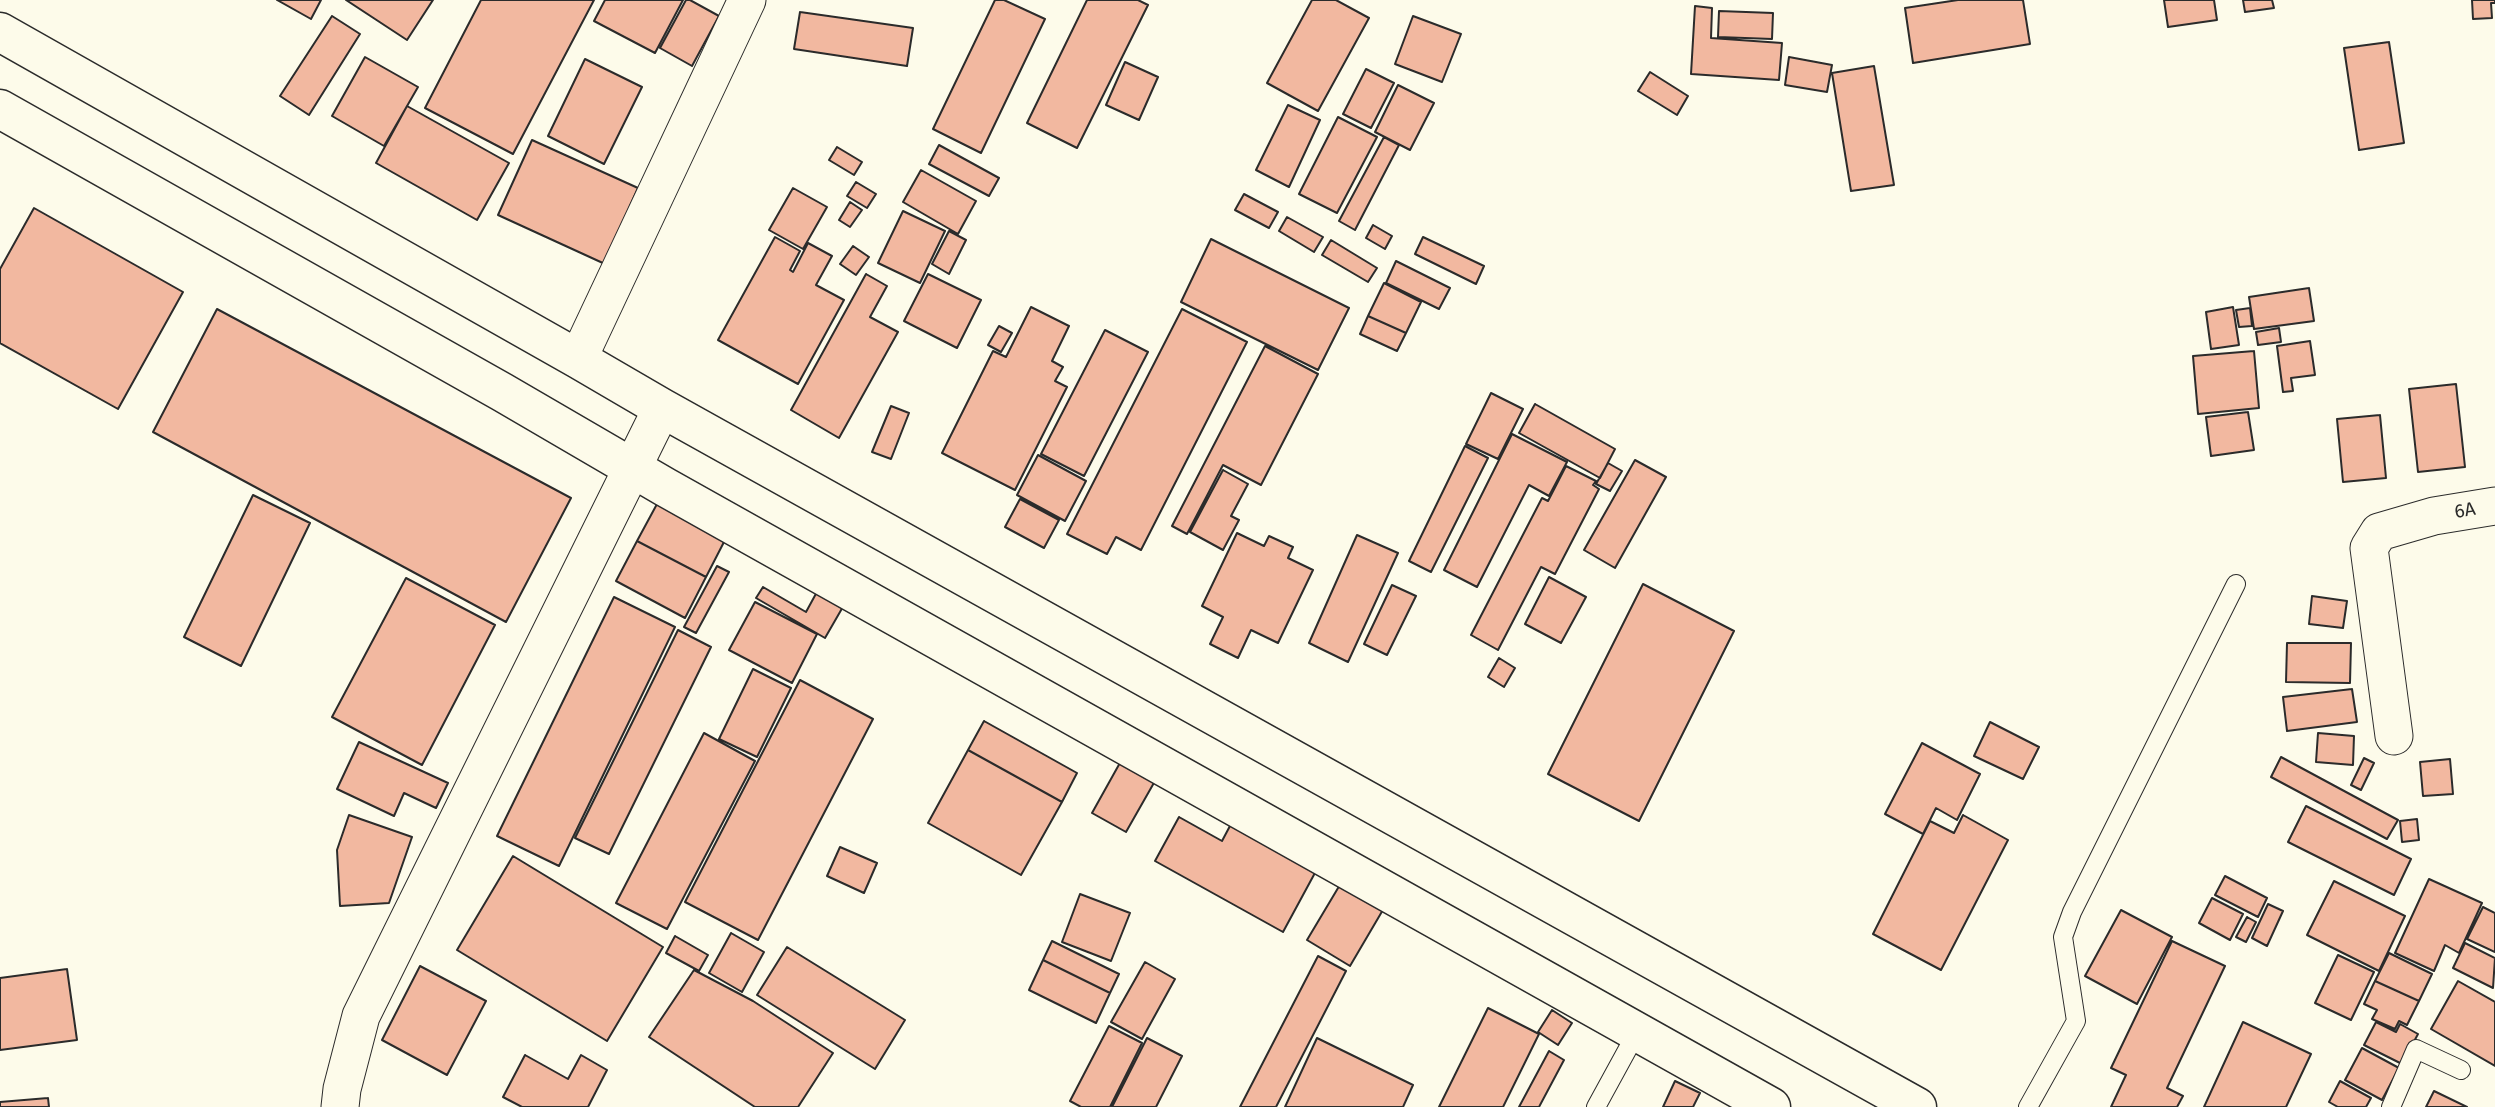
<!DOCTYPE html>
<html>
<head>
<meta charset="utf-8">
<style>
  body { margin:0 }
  canvas { display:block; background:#fdfbea }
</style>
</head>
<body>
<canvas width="2495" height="1107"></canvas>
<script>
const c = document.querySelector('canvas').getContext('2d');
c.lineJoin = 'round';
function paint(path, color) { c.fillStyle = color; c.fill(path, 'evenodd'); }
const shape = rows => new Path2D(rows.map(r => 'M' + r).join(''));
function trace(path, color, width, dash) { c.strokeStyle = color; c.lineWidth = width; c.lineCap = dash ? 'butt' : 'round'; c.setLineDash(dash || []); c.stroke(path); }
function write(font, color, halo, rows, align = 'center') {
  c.font = font + ' "Fira Sans",sans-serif'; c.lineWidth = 5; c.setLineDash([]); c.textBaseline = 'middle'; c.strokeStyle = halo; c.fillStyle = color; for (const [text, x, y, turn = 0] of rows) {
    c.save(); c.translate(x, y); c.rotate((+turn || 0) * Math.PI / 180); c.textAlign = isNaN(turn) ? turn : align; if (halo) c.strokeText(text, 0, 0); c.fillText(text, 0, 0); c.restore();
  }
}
const building = shape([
  [277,0,321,0,311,19,277,0],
  [346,0,433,0,407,40,346,0],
  [481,0,594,0,513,154,425,108,481,0],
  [605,0,683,0,655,53,594,21,605,0],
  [686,0,690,0,719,16,692,66,660,48,686,0],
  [995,0,1004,0,1045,19,981,153,933,129,995,0],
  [1087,0,1138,0,1148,5,1077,148,1027,123,1087,0],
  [1312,0,1336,0,1369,18,1318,111,1267,83,1312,0],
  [1958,0,2023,0,2030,44,1913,63,1905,8,1958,0],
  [2164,0,2214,0,2217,20,2168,27,2164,0],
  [2243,0,2272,0,2274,8,2245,12,2243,0],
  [2472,0,2495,0,2495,3,2491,3,2492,18,2473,19,2472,0],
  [1695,6,1712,8,1711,38,1782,43,1779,80,1691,74,1695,6],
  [1719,11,1773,13,1772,39,1718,37,1719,11],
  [800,12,913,28,907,66,794,49,800,12],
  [332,16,360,34,309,115,280,96,332,16],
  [1413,16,1461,34,1442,82,1395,64,1413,16],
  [2389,42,2404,143,2359,150,2344,48,2389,42],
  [365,57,418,87,384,146,332,116,365,57],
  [1789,57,1832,65,1827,92,1785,85,1789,57],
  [585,59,642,87,604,164,548,136,585,59],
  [1125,62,1158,77,1139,120,1106,105,1125,62],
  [1874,66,1894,185,1851,191,1832,73,1874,66],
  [1366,69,1394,83,1371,128,1343,114,1366,69],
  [1650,72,1688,96,1677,115,1638,91,1650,72],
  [1398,85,1434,103,1410,150,1375,132,1398,85],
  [1288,105,1320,120,1289,187,1256,170,1288,105],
  [407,106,509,163,477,220,376,163,407,106],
  [1338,117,1377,137,1337,213,1299,194,1338,117],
  [1384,137,1399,145,1355,230,1339,221,1384,137],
  [532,140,638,188,605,264,498,215,532,140],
  [939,145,999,178,989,196,929,164,939,145],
  [837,147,862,162,854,175,829,160,837,147],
  [921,170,976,201,958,234,903,202,921,170],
  [856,182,876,194,867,208,847,196,856,182],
  [793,188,827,207,803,249,769,230,793,188],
  [1244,194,1278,212,1269,228,1235,210,1244,194],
  [850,202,862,210,850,227,839,220,850,202],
  [34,208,183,292,118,409,0,343,0,269,34,208],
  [903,211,945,231,920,283,878,263,903,211],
  [1287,217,1323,237,1314,252,1279,231,1287,217],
  [1373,225,1392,236,1385,249,1366,238,1373,225],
  [949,231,966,240,949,274,932,264,949,231],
  [775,237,800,251,790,270,793,272,808,243,832,256,816,285,844,300,798,384,718,340,775,237],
  [1423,237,1484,266,1476,284,1415,254,1423,237],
  [1211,239,1349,308,1318,370,1181,302,1211,239],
  [1331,240,1377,268,1368,282,1322,255,1331,240],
  [853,246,869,257,856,275,840,264,853,246],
  [1396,261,1450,288,1439,309,1386,283,1396,261],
  [866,274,887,286,870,317,898,332,839,438,791,410,866,274],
  [928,274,981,300,957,348,904,321,928,274],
  [1384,283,1421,302,1406,333,1368,316,1384,283],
  [2309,288,2314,321,2254,329,2249,297,2309,288],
  [1031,307,1069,326,1052,361,1063,367,1055,381,1067,387,1015,490,942,453,993,351,1006,357,1031,307],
  [2233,307,2239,345,2211,349,2206,312,2233,307],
  [2250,308,2252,326,2239,327,2236,310,2250,308],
  [217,309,571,498,506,622,153,432,217,309],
  [1182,309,1247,342,1141,550,1116,537,1107,554,1067,534,1182,309],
  [1368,316,1406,333,1397,351,1360,334,1368,316],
  [999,326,1012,333,1001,352,988,345,999,326],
  [2279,328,2281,342,2258,345,2256,332,2279,328],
  [1105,330,1148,352,1084,476,1041,454,1105,330],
  [2310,341,2315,375,2291,378,2293,391,2283,392,2277,346,2310,341],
  [1265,346,1318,374,1261,485,1223,465,1187,534,1172,526,1265,346],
  [2254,351,2259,408,2198,414,2193,356,2254,351],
  [2456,384,2465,467,2418,472,2409,389,2456,384],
  [1491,393,1523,409,1498,459,1466,444,1491,393],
  [1535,404,1615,449,1600,478,1519,433,1535,404],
  [891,406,909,413,891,459,872,452,891,406],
  [2248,412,2254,450,2211,456,2206,417,2248,412],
  [2380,415,2386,478,2343,482,2337,419,2380,415],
  [1512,434,1567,462,1549,496,1529,485,1477,587,1444,570,1512,434],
  [1465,446,1488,458,1431,572,1409,561,1465,446],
  [1038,455,1086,481,1065,521,1017,495,1038,455],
  [1635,460,1666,477,1615,568,1584,550,1635,460],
  [1608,463,1622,471,1610,491,1596,484,1608,463],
  [1566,466,1596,481,1593,485,1599,489,1555,574,1541,567,1498,650,1471,635,1542,498,1548,501,1566,466],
  [1223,470,1248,484,1231,516,1239,520,1223,550,1190,532,1223,470],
  [253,495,310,523,241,666,184,637,253,495],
  [1020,499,1059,520,1044,548,1005,527,1020,499],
  [657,504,725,540,706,577,637,541,657,504],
  [1237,533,1264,546,1269,536,1293,547,1288,558,1313,570,1278,643,1251,630,1238,658,1210,644,1223,617,1202,606,1237,533],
  [1357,535,1398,553,1348,662,1309,643,1357,535],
  [637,541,706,577,685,618,616,581,637,541],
  [717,566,729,572,696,633,684,627,717,566],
  [1549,577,1586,597,1561,643,1525,624,1549,577],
  [406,578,495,625,422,765,332,717,406,578],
  [1643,584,1734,631,1639,821,1548,774,1643,584],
  [1392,585,1416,596,1387,655,1364,644,1392,585],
  [763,587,806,612,818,590,844,605,825,638,756,598,763,587],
  [2312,596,2347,601,2343,628,2309,624,2312,596],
  [614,597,675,627,559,866,497,836,614,597],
  [755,602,817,634,792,683,729,650,755,602],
  [678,630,711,647,609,854,575,838,678,630],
  [2287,643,2351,643,2350,683,2286,682,2287,643],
  [1499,658,1515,668,1504,687,1488,677,1499,658],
  [753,669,791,688,757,757,719,739,753,669],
  [800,680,873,719,758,940,685,902,800,680],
  [2352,689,2357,722,2287,731,2283,697,2352,689],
  [984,721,1077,773,1062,802,968,750,984,721],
  [1990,722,2039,747,2023,779,1974,756,1990,722],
  [704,733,755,761,667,929,616,903,704,733],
  [2318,733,2354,736,2353,765,2316,762,2318,733],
  [359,742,448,783,436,808,404,793,394,816,337,789,359,742],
  [1922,743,1980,774,1957,820,1936,808,1923,834,1885,814,1922,743],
  [968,750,1062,802,1021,875,928,823,968,750],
  [2281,757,2398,820,2387,839,2271,777,2281,757],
  [2364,758,2374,763,2361,790,2351,785,2364,758],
  [2450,759,2453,794,2423,796,2420,762,2450,759],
  [1121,761,1155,781,1126,832,1092,813,1121,761],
  [2306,806,2411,859,2394,895,2288,842,2306,806],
  [349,815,412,837,389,903,340,906,337,850,349,815],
  [1963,815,2008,840,1941,970,1873,934,1930,821,1954,833,1963,815],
  [1179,817,1222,841,1231,824,1316,871,1283,932,1155,861,1179,817],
  [2417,819,2419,840,2402,842,2400,821,2417,819],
  [840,847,877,863,864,893,827,876,840,847],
  [513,856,663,947,607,1041,457,950,513,856],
  [2225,876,2267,898,2258,917,2215,895,2225,876],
  [1344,878,1387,903,1350,966,1307,940,1344,878],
  [2429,879,2482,903,2459,953,2445,945,2434,971,2395,953,2429,879],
  [2334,881,2405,916,2379,971,2307,935,2334,881],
  [1080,894,1130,913,1111,961,1062,942,1080,894],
  [2212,898,2243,914,2230,940,2199,923,2212,898],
  [2268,904,2283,911,2267,946,2252,938,2268,904],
  [2483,907,2495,913,2495,952,2467,939,2483,907],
  [2121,910,2172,937,2137,1004,2085,976,2121,910],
  [2247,917,2256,922,2246,942,2236,937,2247,917],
  [731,933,764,952,742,992,709,973,731,933],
  [675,936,708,955,699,971,666,953,675,936],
  [1052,941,1119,974,1110,993,1043,960,1052,941],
  [2172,941,2225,966,2167,1088,2183,1096,2177,1107,2111,1107,2126,1075,2111,1068,2172,941],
  [2465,943,2495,958,2493,988,2453,968,2465,943],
  [787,947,905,1020,875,1069,757,995,787,947],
  [2389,953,2432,974,2419,1001,2375,981,2389,953],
  [2338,955,2374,972,2351,1020,2315,1003,2338,955],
  [1318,956,1346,971,1276,1107,1240,1107,1318,956],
  [1043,960,1110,993,1096,1023,1029,990,1043,960],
  [1145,962,1175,979,1142,1039,1111,1022,1145,962],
  [420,966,486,1001,447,1075,382,1040,420,966],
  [67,969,77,1040,0,1050,0,978,67,969],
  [694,970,753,1001,833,1053,798,1107,755,1107,649,1037,694,970],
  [2375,981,2419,1001,2407,1025,2399,1021,2395,1029,2372,1019,2377,1010,2364,1004,2375,981],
  [2458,981,2495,1002,2495,1066,2431,1029,2458,981],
  [1488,1008,1539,1034,1503,1107,1439,1107,1488,1008],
  [1552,1010,1572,1023,1558,1045,1538,1032,1552,1010],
  [2243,1022,2311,1054,2286,1107,2204,1107,2243,1022],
  [2376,1022,2396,1032,2400,1024,2418,1034,2402,1064,2364,1045,2376,1022],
  [1109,1026,1142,1043,1110,1107,1081,1107,1070,1101,1109,1026],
  [1147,1038,1182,1056,1156,1107,1112,1107,1147,1038],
  [1317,1038,1413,1085,1403,1107,1285,1107,1317,1038],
  [2362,1048,2399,1068,2382,1100,2345,1080,2362,1048],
  [1549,1051,1564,1060,1539,1107,1519,1107,1549,1051],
  [525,1055,568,1079,581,1055,607,1070,588,1107,522,1107,503,1097,525,1055],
  [1675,1081,1700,1093,1693,1107,1663,1107,1675,1081],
  [2340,1081,2371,1098,2366,1107,2338,1107,2329,1102,2340,1081],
  [2434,1091,2467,1107,2426,1107,2434,1091],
  [48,1098,49,1107,0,1107,0,1102,48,1098]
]);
const lane = shape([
  [1596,1107,1637,1032],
  [2028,1107,2076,1021,2063,937,2072,912,2236,584],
  [2391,1107,2416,1049,2461,1070]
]);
const street = shape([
  [578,359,747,0],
  [2394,736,2369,548,2379,532,2434,516,2495,506],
  [340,1107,342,1089,361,1016,662,408]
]);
const secondary = shape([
  [0,32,578,359,662,408,1917,1107],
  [0,109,502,392,665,487,1771,1107]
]);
const streetNames = [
  ["6A",2465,511,-9]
];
paint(building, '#f2b8a0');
trace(building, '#2b2b2b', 2);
trace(lane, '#2b2b2b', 20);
trace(street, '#2b2b2b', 39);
trace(secondary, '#2b2b2b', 41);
trace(lane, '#fdfbea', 18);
trace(street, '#fdfbea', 37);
trace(secondary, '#fdfbea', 38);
write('19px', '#2b2b2b', '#fdfbea', streetNames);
</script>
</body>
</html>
